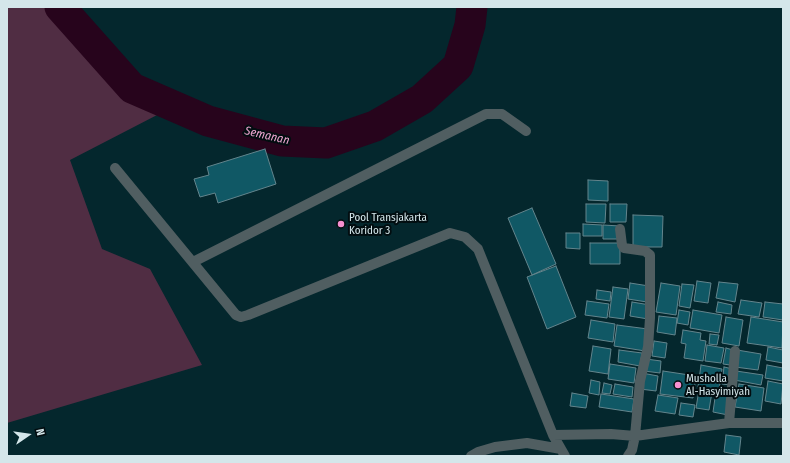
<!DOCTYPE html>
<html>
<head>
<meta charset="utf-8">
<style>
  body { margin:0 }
  #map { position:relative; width:790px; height:463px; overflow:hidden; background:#04272d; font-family:"Fira Sans Condensed",sans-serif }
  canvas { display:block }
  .frame { position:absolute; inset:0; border:8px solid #d4e6ea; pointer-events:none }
  .north { position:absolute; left:8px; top:415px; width:40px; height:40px; -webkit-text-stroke:3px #020d10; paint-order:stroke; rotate:77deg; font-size:11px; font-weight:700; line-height:16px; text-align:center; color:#d4e6ea }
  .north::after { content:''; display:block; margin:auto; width:14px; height:18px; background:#d4e6ea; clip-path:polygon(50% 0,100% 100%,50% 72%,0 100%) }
</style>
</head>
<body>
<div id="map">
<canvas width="790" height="463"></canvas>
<div class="frame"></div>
<div class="north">N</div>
</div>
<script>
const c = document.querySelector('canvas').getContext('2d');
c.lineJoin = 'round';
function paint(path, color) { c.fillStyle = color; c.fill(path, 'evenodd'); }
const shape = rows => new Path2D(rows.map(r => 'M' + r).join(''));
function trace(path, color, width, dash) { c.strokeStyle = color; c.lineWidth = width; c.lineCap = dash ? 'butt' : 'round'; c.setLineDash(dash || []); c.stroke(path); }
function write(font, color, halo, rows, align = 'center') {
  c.font = font + ' "Fira Sans Condensed",sans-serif'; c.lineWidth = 4; c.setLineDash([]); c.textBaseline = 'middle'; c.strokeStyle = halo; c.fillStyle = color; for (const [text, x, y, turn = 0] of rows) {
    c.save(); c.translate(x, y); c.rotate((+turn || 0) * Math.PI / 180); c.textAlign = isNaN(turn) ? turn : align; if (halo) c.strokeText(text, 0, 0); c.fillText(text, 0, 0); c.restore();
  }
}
const green = shape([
  [7,7,60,7,159,114,70,160,102,249,150,269,202,365,7,423]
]);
const river = shape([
  [60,7,132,88,208,121,282,141,326,143,375,126,422,99,458,66,470,25,472,7]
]);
const building = shape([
  [265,149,276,184,218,203,215,193,200,197,194,179,209,175,207,167,265,149],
  [588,180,608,181,608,201,588,200,588,180],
  [586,204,606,204,605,223,586,222,586,204],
  [610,204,627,204,626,222,610,222,610,204],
  [532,208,556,264,532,275,508,218,532,208],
  [633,215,663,216,662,247,633,247,633,215],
  [583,224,602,225,602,236,583,236,583,224],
  [603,225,620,226,620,239,603,239,603,225],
  [566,233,580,233,580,249,566,248,566,233],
  [590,243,620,243,620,264,590,264,590,243],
  [556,266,576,317,547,329,527,277,556,266],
  [697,281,711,283,708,303,694,301,697,281],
  [719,282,738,284,735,302,716,298,719,282],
  [630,283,649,286,647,302,628,299,630,283],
  [661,283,680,286,676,315,656,312,661,283],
  [682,284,694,285,690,308,679,306,682,284],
  [613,287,628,289,624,319,609,317,613,287],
  [597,290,611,292,610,301,596,299,597,290],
  [741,300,762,303,759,317,738,314,741,300],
  [587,301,609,304,607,318,585,315,587,301],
  [632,302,650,305,648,319,630,316,632,302],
  [718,302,732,305,731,314,716,312,718,302],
  [765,302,783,304,783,320,763,317,765,302],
  [679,310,690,312,688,325,677,323,679,310],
  [693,310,722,315,719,333,690,328,693,310],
  [659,316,677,318,675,335,657,332,659,316],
  [726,317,743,320,739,346,722,343,726,317],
  [751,317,783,322,782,348,747,343,751,317],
  [591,320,615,324,613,342,588,338,591,320],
  [617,325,648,329,645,351,614,346,617,325],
  [683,330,701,333,700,340,706,341,703,361,684,358,686,344,681,343,683,330],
  [710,334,719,335,717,345,709,344,710,334],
  [654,341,667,343,665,358,652,356,654,341],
  [707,345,724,348,721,363,705,361,707,345],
  [593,346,611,349,608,374,589,371,593,346],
  [768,347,783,350,783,363,766,360,768,347],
  [726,348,733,350,730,365,723,364,726,348],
  [619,350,642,353,640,366,618,362,619,350],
  [737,350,761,354,758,370,735,367,737,350],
  [646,359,661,361,660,373,644,371,646,359],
  [610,364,636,368,634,383,608,379,610,364],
  [701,365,722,369,719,390,698,387,701,365],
  [767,365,783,368,783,381,765,378,767,365],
  [724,367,733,369,730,385,722,384,724,367],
  [663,371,696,376,693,398,660,394,663,371],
  [736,371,763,375,761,385,734,380,736,371],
  [642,373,658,376,656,391,640,389,642,373],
  [591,380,600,382,599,395,589,393,591,380],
  [768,381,783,384,781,404,765,401,768,381],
  [604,383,612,385,610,394,602,393,604,383],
  [615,384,633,387,632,397,613,394,615,384],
  [739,384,764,388,761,411,735,407,739,384],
  [699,390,712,392,709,410,696,408,699,390],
  [716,391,731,393,728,415,713,412,716,391],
  [572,393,588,396,586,408,570,406,572,393],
  [601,394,634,399,632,412,599,407,601,394],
  [658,395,678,398,675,414,655,411,658,395],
  [681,403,695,405,693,417,679,415,681,403],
  [726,435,741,437,739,455,724,452,726,435]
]);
const minor = shape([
  [115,168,236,315,241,317,248,315,450,233,465,237,478,249,553,435,565,456],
  [620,229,622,245,624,248,645,251,650,255,650,318,648,347,640,381,635,436,632,450,628,456],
  [193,262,486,114,502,114,526,131],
  [729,423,735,351],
  [553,435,611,434,635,436,729,423,783,423],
  [471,456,478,452,495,447,527,443,561,449]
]);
const markers = [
  [341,224,4,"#f690d0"],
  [678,385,4,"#f690d0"]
];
const poiNames = [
  ["Pool Transjakarta",349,218],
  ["Koridor 3",349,231],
  ["Musholla",686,379],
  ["Al-Hasyimiyah",686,392]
];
const waterNames = [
  ["Semanan",267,136,13]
];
paint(green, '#502d43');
trace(river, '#27041c', 31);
paint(building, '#105865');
trace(building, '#63858d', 1);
trace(minor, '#505e61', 10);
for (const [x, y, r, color] of markers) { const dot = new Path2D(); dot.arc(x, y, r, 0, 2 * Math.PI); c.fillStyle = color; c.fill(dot); trace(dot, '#020d10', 1.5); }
write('11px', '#d4e6ea', '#020d10', poiNames, 'left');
write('italic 12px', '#eda6d1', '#020d10', waterNames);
</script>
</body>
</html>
